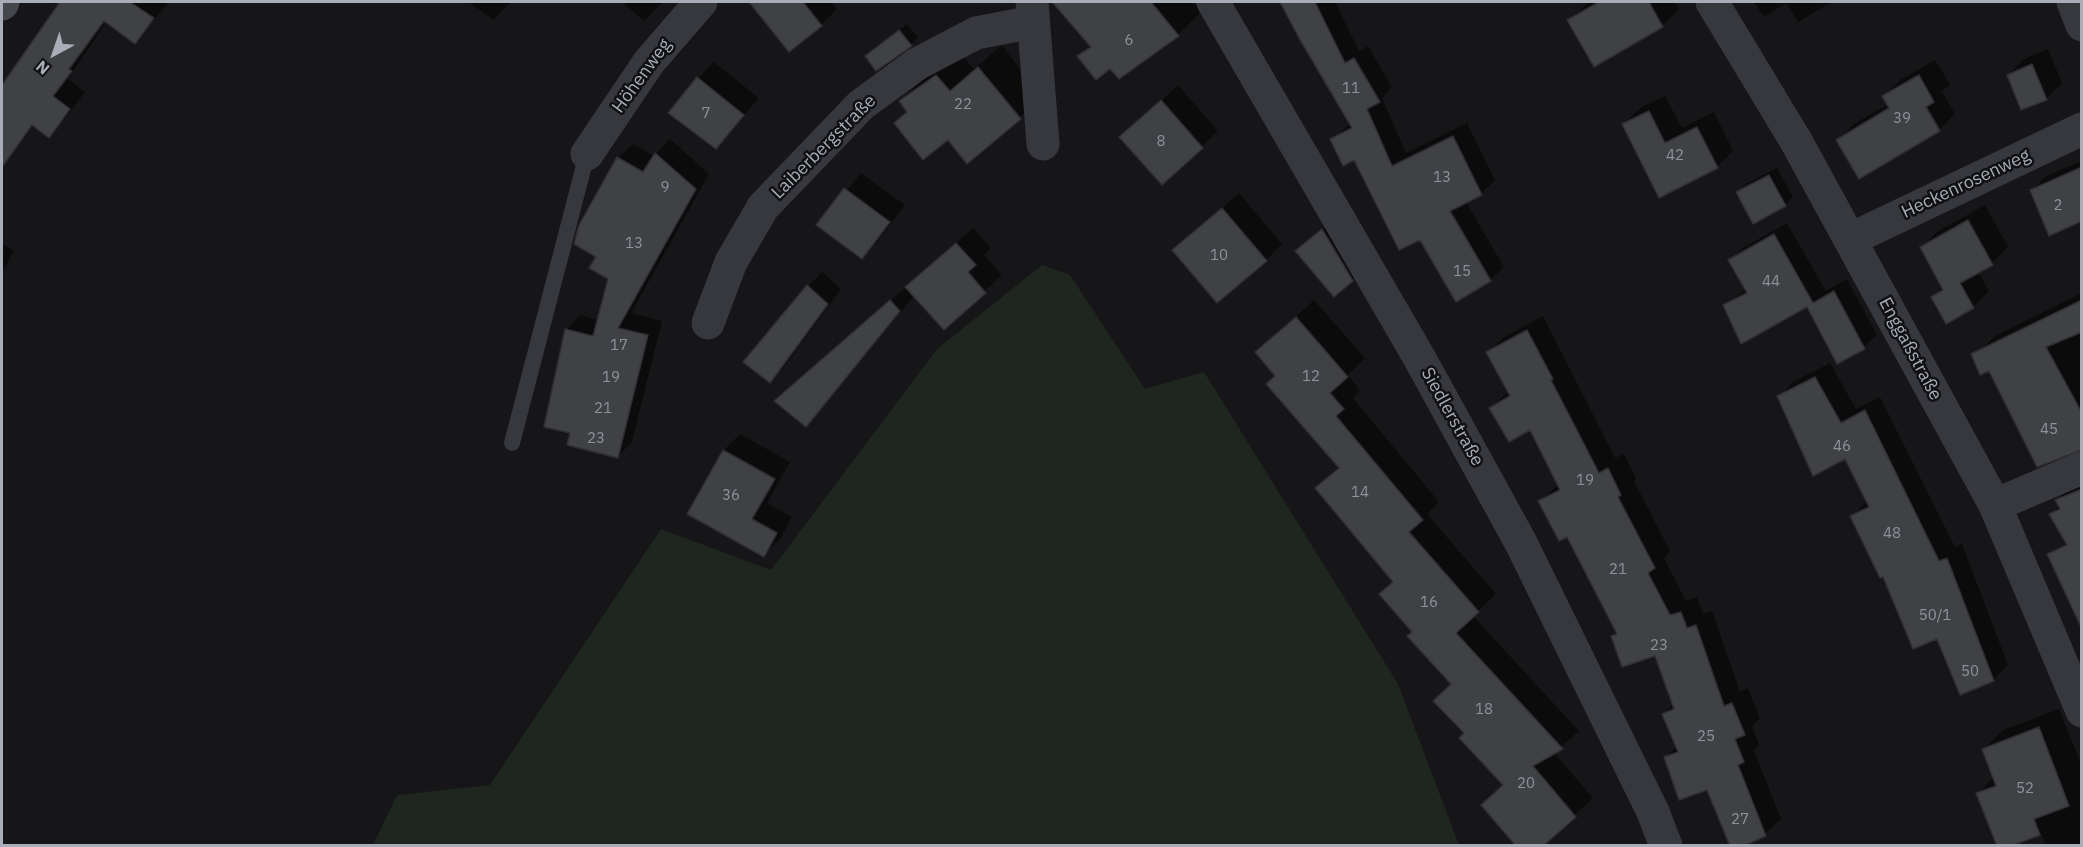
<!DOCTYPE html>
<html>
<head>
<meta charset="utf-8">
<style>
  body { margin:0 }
  #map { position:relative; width:2083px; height:847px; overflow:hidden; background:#161618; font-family:"IBM Plex Sans",sans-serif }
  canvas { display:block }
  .frame { position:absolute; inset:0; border:3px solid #a8adb8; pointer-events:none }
  .north { position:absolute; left:24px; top:24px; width:60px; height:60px; -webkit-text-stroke:4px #111113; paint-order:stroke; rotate:220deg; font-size:16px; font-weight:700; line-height:24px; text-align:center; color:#a8adb8 }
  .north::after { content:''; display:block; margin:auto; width:21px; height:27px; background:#a8adb8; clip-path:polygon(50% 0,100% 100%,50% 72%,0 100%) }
</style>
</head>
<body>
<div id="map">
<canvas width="2083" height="847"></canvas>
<div class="frame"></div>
<div class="north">N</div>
</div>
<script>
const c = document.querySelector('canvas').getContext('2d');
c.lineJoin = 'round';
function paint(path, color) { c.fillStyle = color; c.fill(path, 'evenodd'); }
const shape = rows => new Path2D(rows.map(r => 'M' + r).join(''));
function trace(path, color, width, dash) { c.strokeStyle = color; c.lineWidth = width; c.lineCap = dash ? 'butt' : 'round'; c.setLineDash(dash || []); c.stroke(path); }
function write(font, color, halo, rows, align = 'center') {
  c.font = font + ' "IBM Plex Sans",sans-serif'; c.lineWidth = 5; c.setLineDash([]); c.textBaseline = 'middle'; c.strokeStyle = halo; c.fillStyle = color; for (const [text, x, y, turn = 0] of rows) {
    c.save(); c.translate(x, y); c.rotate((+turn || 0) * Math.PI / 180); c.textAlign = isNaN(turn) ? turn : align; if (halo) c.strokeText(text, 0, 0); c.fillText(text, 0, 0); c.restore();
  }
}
const green = shape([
  [1042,265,1070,275,1145,389,1204,372,1398,684,1459,845,373,845,397,795,490,785,661,529,771,570,937,349]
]);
const shadow = shape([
  [61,2,169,2,135,42,107,21,68,79,85,92,64,120,48,136,34,125,11,152,8,150,2,162,2,88],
  [469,2,511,2,493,20],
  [626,2,663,2,644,21,624,4],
  [769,2,831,2,837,9,821,25,759,11],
  [1062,2,1193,2,1201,12,1178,35,1111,67,1079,56,1091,45,1063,12],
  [1282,2,1335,2,1359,51,1368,46,1392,87,1382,98,1406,153,1467,123,1495,180,1481,194,1466,202,1504,267,1490,280,1420,238,1355,158,1332,140,1351,123],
  [1589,2,1674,2,1679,9,1663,25,1595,65,1569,20],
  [1754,2,1832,2,1798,22,1786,3,1764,17],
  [907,24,918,37,911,45,867,56],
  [1002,45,1041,97,1017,120,948,138,908,111,901,101,924,78,960,53,974,69],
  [2048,49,2062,83,2046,99,2008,75,2024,59],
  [1935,60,1950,84,1942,92,1955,114,1939,130,1838,140,1854,124,1888,104,1884,96,1900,80],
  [714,62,759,98,716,147,698,78],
  [1178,85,1218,131,1162,183,1121,137],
  [1665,96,1682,128,1714,112,1733,151,1717,167,1624,124,1640,108],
  [670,139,709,174,631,313,662,321,632,442,618,456,571,432,566,330,580,315,599,320,610,278,598,256,618,158,633,144,654,156],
  [2082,161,2082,220,2032,190,2046,176],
  [1777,168,1793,197,1785,205,1738,192,1746,184],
  [861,173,905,205,878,241,862,257,818,225],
  [1239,193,1282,244,1266,260,1174,250],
  [1985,205,2008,247,1992,263,1978,271,1989,291,1973,307,1933,297,1943,286,1922,247,1938,231],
  [1330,223,1360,272,1352,280,1305,243],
  [1787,223,1826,291,1847,279,1877,335,1864,347,1807,305,1725,306,1746,289,1730,260,1743,248],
  [973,228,991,248,984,255,1002,275,944,328,915,295,806,425,777,401],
  [2,244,14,251,2,273],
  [822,272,841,289,784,367,770,381,808,286],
  [2082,293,2082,410,2079,406,2077,408,1980,351,1995,336],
  [1314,300,1365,358,1348,375,1360,390,1353,398,1439,502,1427,514,1496,594,1473,616,1579,731,1554,753,1593,798,1541,846,1504,784,1466,733,1453,684,1414,631,1395,581,1317,488,1339,466,1276,376,1257,352],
  [1543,316,1615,458,1624,454,1636,478,1634,481,1670,551,1664,558,1686,601,1697,597,1703,614,1712,611,1740,692,1748,688,1760,718,1752,726,1759,745,1754,751,1781,819,1765,834,1666,757,1677,746,1664,714,1673,704,1656,654,1613,636,1617,632,1568,535,1540,501,1559,484,1531,428,1491,408,1509,391,1488,352,1504,337],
  [1830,363,1856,409,1880,397,1955,547,1962,544,2008,665,1993,680,1938,637,1884,575,1852,517,1867,501,1845,457,1779,397,1793,382],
  [740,434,790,462,767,503,792,517,780,539,763,555,689,513,724,450],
  [2082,480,2082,557,2051,514,2060,505,2057,500,2072,485],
  [2059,709,2082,766,2082,846,2046,846,2041,833,2007,846,1978,793,1994,777,1983,750,2003,730]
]);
const building = shape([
  [60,2,130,2,154,18,135,44,104,21,69,69,72,71,53,96,70,109,49,138,32,125,2,167,2,85,60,2],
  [749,2,803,2,822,26,789,52,749,2],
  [1052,2,1151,2,1179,36,1119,79,1110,69,1096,80,1077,56,1091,47,1052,2],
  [1280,2,1315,2,1345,63,1354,58,1380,102,1367,109,1392,166,1453,136,1482,195,1450,211,1491,281,1456,302,1420,240,1399,250,1354,160,1343,166,1330,139,1352,128,1299,38,1280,2],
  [1599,2,1649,2,1663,27,1594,67,1567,20,1599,2],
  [899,30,912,46,876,71,865,56,899,30],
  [2032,64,2047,100,2021,110,2007,75,2032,64],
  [978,67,1021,119,967,164,948,140,923,160,894,123,907,112,899,101,936,75,950,91,978,67],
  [1919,75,1934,102,1926,107,1940,131,1859,179,1836,140,1889,108,1882,96,1919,75],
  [697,77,744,115,716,149,668,113,697,77],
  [1161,100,1203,148,1162,185,1119,137,1161,100],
  [1649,111,1665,143,1697,127,1718,168,1659,198,1622,124,1649,111],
  [655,153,696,189,618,328,648,335,618,458,567,445,570,433,544,427,565,329,593,336,608,279,589,268,596,257,574,244,579,225,617,157,643,172,655,153],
  [2082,167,2082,221,2049,236,2030,190,2082,167],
  [1769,175,1786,206,1753,224,1736,192,1769,175],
  [844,188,890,222,862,259,816,225,844,188],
  [1222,208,1267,261,1217,303,1172,250,1222,208],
  [1968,220,1993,265,1960,283,1974,308,1946,324,1931,297,1943,290,1920,247,1968,220],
  [1322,229,1353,281,1334,297,1295,251,1322,229],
  [1774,234,1813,303,1834,291,1865,349,1837,364,1807,307,1741,344,1723,305,1747,293,1728,260,1774,234],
  [956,243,976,265,968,272,986,293,944,330,905,287,956,243],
  [807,285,828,304,770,383,743,362,807,285],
  [890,300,900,311,806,427,774,401,890,300],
  [2082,300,2082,332,2046,347,2082,413,2082,450,2037,467,1989,371,1980,375,1971,354,2082,300],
  [1296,317,1348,377,1330,393,1344,409,1336,416,1423,520,1409,532,1479,612,1456,633,1563,749,1533,766,1576,817,1543,846,1516,846,1481,805,1503,785,1459,738,1464,733,1433,701,1451,684,1407,636,1412,632,1379,594,1393,582,1315,488,1339,468,1266,384,1275,376,1255,352,1296,317],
  [1527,330,1553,379,1551,380,1599,473,1608,468,1621,495,1618,497,1655,568,1648,573,1670,615,1681,612,1687,628,1696,625,1724,706,1732,703,1745,735,1735,739,1744,762,1738,765,1766,836,1743,846,1730,846,1707,790,1679,800,1664,757,1678,752,1662,714,1674,709,1655,656,1622,667,1611,636,1617,634,1567,537,1559,541,1538,501,1560,490,1530,430,1509,442,1489,408,1510,396,1486,352,1527,330],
  [1815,377,1841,423,1865,410,1939,561,1947,558,1994,681,1960,695,1937,639,1913,649,1883,577,1880,578,1850,516,1869,507,1845,459,1813,476,1777,396,1815,377],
  [723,450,775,479,752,519,777,533,764,557,687,514,723,450],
  [2082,489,2082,629,2047,554,2067,545,2049,514,2060,509,2055,500,2082,489],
  [2039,727,2069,806,2034,819,2040,835,2011,846,1997,846,1976,793,1996,786,1982,749,2039,727]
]);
const lane = shape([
  [512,443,587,154]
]);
const street = shape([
  [1032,2,1043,144],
  [1213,2,1420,359,1521,543,1653,812,1666,846],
  [1712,2,1796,141,1995,505,2082,711],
  [2073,2,2082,25],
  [587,154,649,62,701,2],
  [1851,239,2082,129],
  [708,323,731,262,763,207,861,105,917,64,976,33,1033,22],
  [1995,505,2082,468]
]);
const secondary = shape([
  [2,4,3,2]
]);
const numberNames = [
  ["6",1129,41],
  ["11",1351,89],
  ["22",963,105],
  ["7",706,114],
  ["39",1902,119],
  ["8",1161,142],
  ["42",1675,156],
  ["13",1442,178],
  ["9",665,188],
  ["2",2058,206],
  ["13",634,244],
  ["10",1219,256],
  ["15",1462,272],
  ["44",1771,282],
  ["17",619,346],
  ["12",1311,377],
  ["19",611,378],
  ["21",603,409],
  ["45",2049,430],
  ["23",596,439],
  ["46",1842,447],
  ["19",1585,481],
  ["14",1360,493],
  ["36",731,496],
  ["48",1892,534],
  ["21",1618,570],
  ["16",1429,603],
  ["50/1",1935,616],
  ["23",1659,646],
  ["50",1970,672],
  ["18",1484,710],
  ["25",1706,737],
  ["20",1526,784],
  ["52",2025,789],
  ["27",1740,820]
];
const streetNames = [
  ["Höhenweg",642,76,-54],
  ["Laiberbergstraße",824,147,-45],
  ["Heckenrosenweg",1966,184,-25],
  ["Enggaßstraße",1910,349,62],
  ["Siedlerstraße",1452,417,61]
];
paint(green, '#1e261f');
paint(shadow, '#0007');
paint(building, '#404145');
trace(building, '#303034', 1.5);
trace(lane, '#37383d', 16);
trace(street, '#37383d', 33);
trace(secondary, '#45474d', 33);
write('15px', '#8e929b', null, numberNames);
write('18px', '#a8adb8', '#111113', streetNames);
</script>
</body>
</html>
